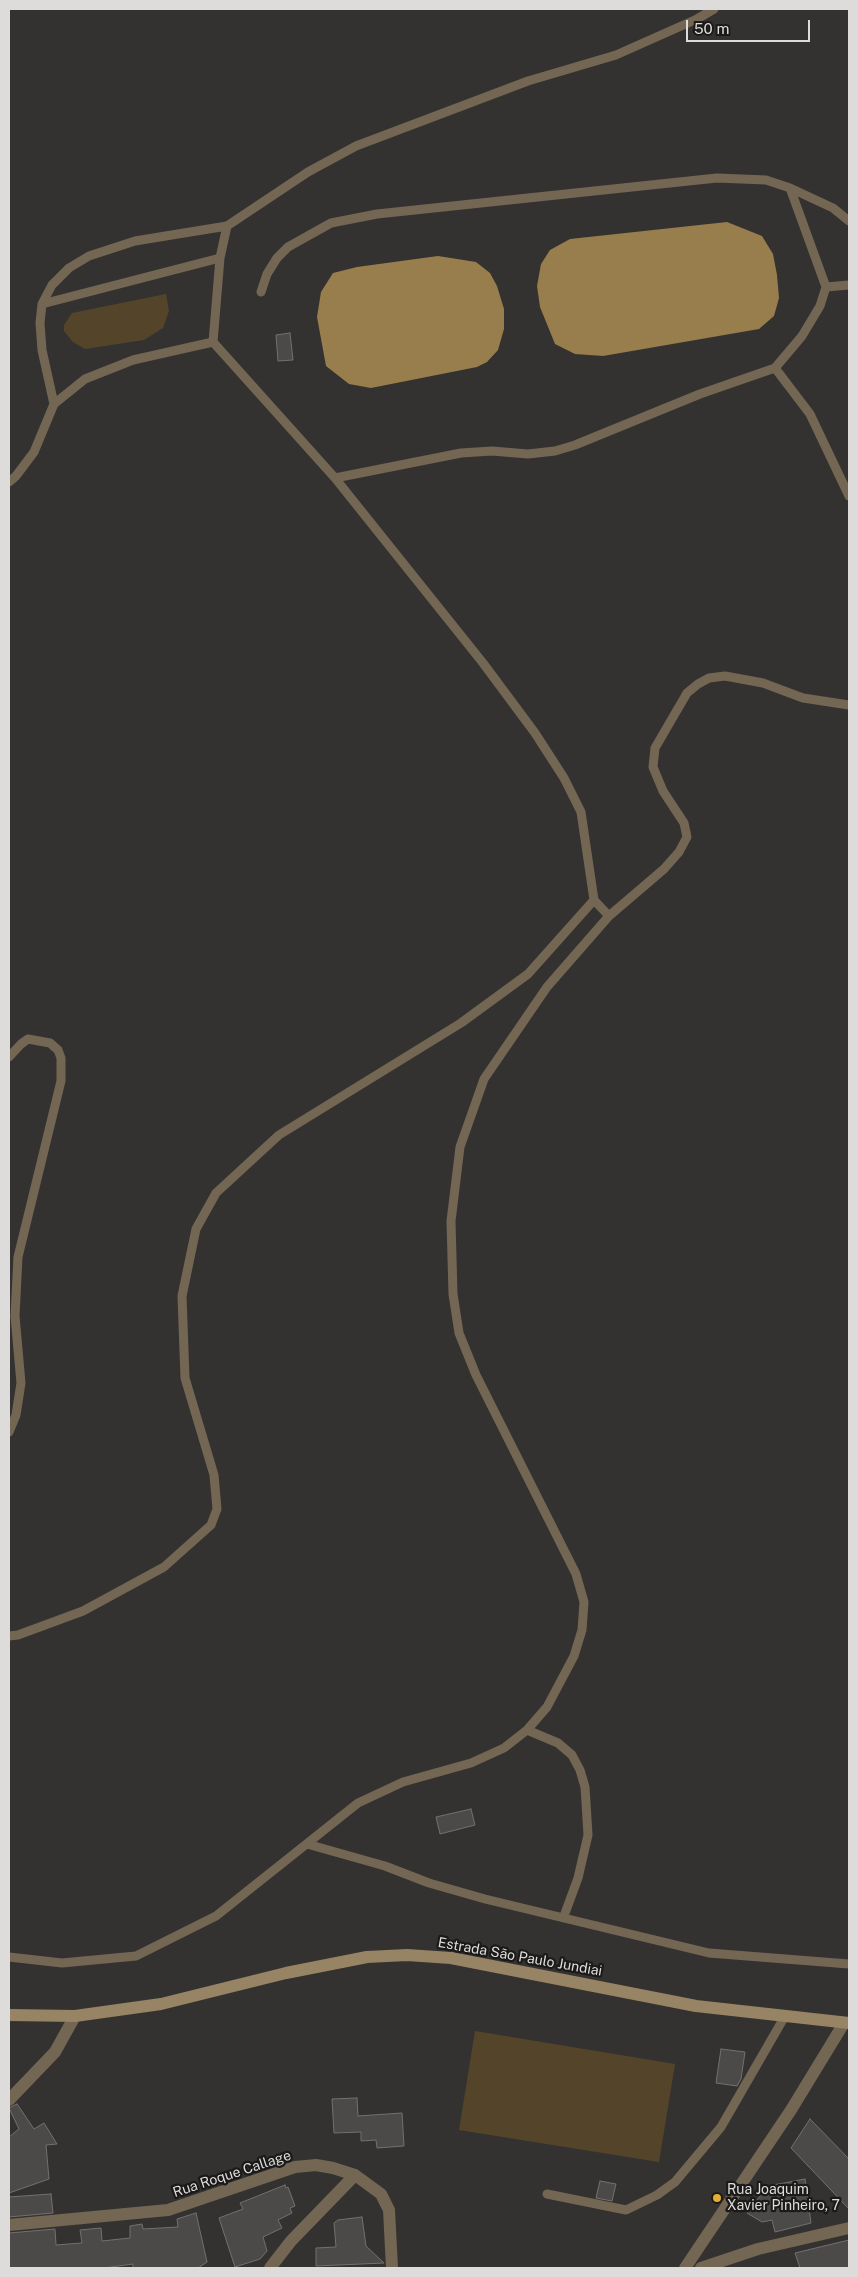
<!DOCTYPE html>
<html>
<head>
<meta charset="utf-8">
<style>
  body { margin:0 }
  #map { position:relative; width:858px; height:2277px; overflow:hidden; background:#343230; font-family:"Public Sans",sans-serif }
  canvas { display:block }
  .frame { position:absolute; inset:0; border:10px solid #dddcda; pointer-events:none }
  .scale { position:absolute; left:686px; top:20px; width:124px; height:22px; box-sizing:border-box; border:2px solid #dddcda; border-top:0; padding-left:6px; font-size:15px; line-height:18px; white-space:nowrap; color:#dddcda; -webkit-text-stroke:4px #1b1a19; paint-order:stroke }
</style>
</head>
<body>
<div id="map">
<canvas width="858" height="2277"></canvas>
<div class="frame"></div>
<div class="scale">50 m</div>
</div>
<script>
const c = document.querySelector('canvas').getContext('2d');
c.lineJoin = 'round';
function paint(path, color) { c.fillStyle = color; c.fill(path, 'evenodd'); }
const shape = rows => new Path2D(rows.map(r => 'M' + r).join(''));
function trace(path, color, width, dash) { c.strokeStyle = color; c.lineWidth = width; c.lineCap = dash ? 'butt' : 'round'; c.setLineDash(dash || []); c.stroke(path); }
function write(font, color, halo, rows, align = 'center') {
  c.font = font + ' "Public Sans",sans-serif'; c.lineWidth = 4.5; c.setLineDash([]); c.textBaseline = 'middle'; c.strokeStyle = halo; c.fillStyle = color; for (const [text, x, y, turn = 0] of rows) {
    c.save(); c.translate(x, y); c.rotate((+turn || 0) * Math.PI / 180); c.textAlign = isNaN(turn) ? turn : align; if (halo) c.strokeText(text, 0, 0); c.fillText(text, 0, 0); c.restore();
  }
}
const green = shape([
  [166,294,169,311,163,328,144,340,85,349,73,342,64,331,64,325,72,313],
  [475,2031,675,2064,659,2162,459,2130]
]);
const water = shape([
  [727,222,762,236,773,254,777,275,779,298,774,316,759,329,603,356,575,354,555,344,540,307,537,286,541,264,550,250,570,239],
  [438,256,476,262,490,273,497,286,504,309,504,329,498,350,487,362,477,367,371,388,349,384,326,366,317,317,321,292,333,273,357,267]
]);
const building = shape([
  [290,333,293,360,278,361,276,335,290,333],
  [471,1809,475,1825,440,1834,436,1817,471,1809],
  [721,2049,745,2052,741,2079,737,2086,716,2083,721,2049],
  [357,2098,358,2116,402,2113,404,2146,377,2148,376,2140,361,2141,361,2132,334,2133,332,2099,357,2098],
  [17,2104,34,2129,44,2123,57,2144,46,2145,49,2179,9,2193,9,2137,19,2129,9,2108,17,2104],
  [810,2119,849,2159,849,2209,791,2148,810,2119],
  [805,2179,811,2223,775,2232,772,2220,762,2222,747,2213,768,2186,805,2179],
  [600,2181,616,2184,612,2201,596,2198,600,2181],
  [285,2185,286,2188,288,2187,295,2206,290,2208,292,2213,278,2220,282,2228,263,2237,267,2251,260,2259,235,2267,219,2218,243,2209,240,2203,285,2185],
  [51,2194,53,2213,9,2217,9,2197,51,2194],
  [196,2213,207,2262,198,2268,133,2268,133,2264,104,2268,9,2268,9,2233,55,2229,56,2245,82,2243,80,2230,101,2228,102,2241,130,2238,130,2226,142,2224,143,2229,178,2227,177,2219,196,2213],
  [362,2217,366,2246,384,2263,316,2266,316,2248,336,2247,334,2223,338,2220,362,2217],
  [849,2240,849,2268,800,2268,795,2253,849,2240]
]);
const service = shape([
  [790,188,833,208,849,221],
  [826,287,849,285],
  [261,292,267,274,277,258,288,247,331,223,377,214,717,178,766,180,790,188,826,287,820,306,802,336,775,368,700,394,575,445,555,451,528,454,492,451,461,453,335,478,213,342,220,258,227,226,308,172,356,146,528,81,616,55,697,19,714,9],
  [42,304,220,258],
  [775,368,810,414,849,496],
  [54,404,42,350,40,323,42,304,52,285,69,268,89,256,135,241,227,226],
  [335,478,483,663,535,733,564,778,581,812,594,900,609,916],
  [9,482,16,476,34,452,54,404,85,379,133,360,213,342],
  [9,1057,21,1044,28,1039,50,1043,58,1050,61,1058,61,1081,18,1257,15,1316,21,1383,16,1415,9,1432],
  [9,1636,18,1635,83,1611,164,1567,211,1525,217,1509,214,1475,185,1378,182,1296,196,1229,216,1193,279,1135,461,1023,528,974,594,900],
  [527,1730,558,1743,572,1755,580,1770,585,1787,588,1835,578,1878,564,1916],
  [307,1844,385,1866,429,1883,485,1899,709,1953,849,1964],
  [9,1957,62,1963,136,1956,216,1916,358,1803,403,1782,471,1763,504,1748,527,1730,547,1707,574,1656,582,1630,584,1602,576,1574,476,1375,459,1333,453,1294,451,1221,460,1147,484,1079,547,987,609,916,664,869,679,852,687,837,684,823,663,791,653,767,655,748,687,693,698,684,709,678,725,676,763,683,803,698,849,705],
  [547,2194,626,2210,657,2195,675,2182,721,2127,785,2016]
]);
const minor = shape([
  [9,2100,55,2052,75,2016],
  [9,2225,168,2210,295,2167,316,2165,333,2168,355,2175,381,2194,389,2210,392,2268],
  [270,2268,291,2241,355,2175],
  [685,2268,791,2110,844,2023],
  [701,2268,758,2249,849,2228]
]);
const secondary = shape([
  [9,2015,75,2016,161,2004,286,1973,367,1957,407,1955,451,1958,696,2006,849,2023]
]);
const markers = [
  [717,2198,5,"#e6ac36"]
];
const streetNames = [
  ["Estrada São Paulo Jundiai",520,1957,10],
  ["Rua Roque Callage",232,2174,-18]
];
const poiNames = [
  ["Rua Joaquim",727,2190],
  ["Xavier Pinheiro, 7",727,2206]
];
paint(green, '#54452a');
paint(water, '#987d4d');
paint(building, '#4b4a48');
trace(building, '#73716f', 1);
trace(service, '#736754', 9);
trace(minor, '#736754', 12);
trace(secondary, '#978465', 12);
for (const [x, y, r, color] of markers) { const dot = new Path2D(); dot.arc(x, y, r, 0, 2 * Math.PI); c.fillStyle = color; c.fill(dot); trace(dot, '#1b1a19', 2); }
write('14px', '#dddcda', '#1b1a19', streetNames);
write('14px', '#dddcda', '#1b1a19', poiNames, 'left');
</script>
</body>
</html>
